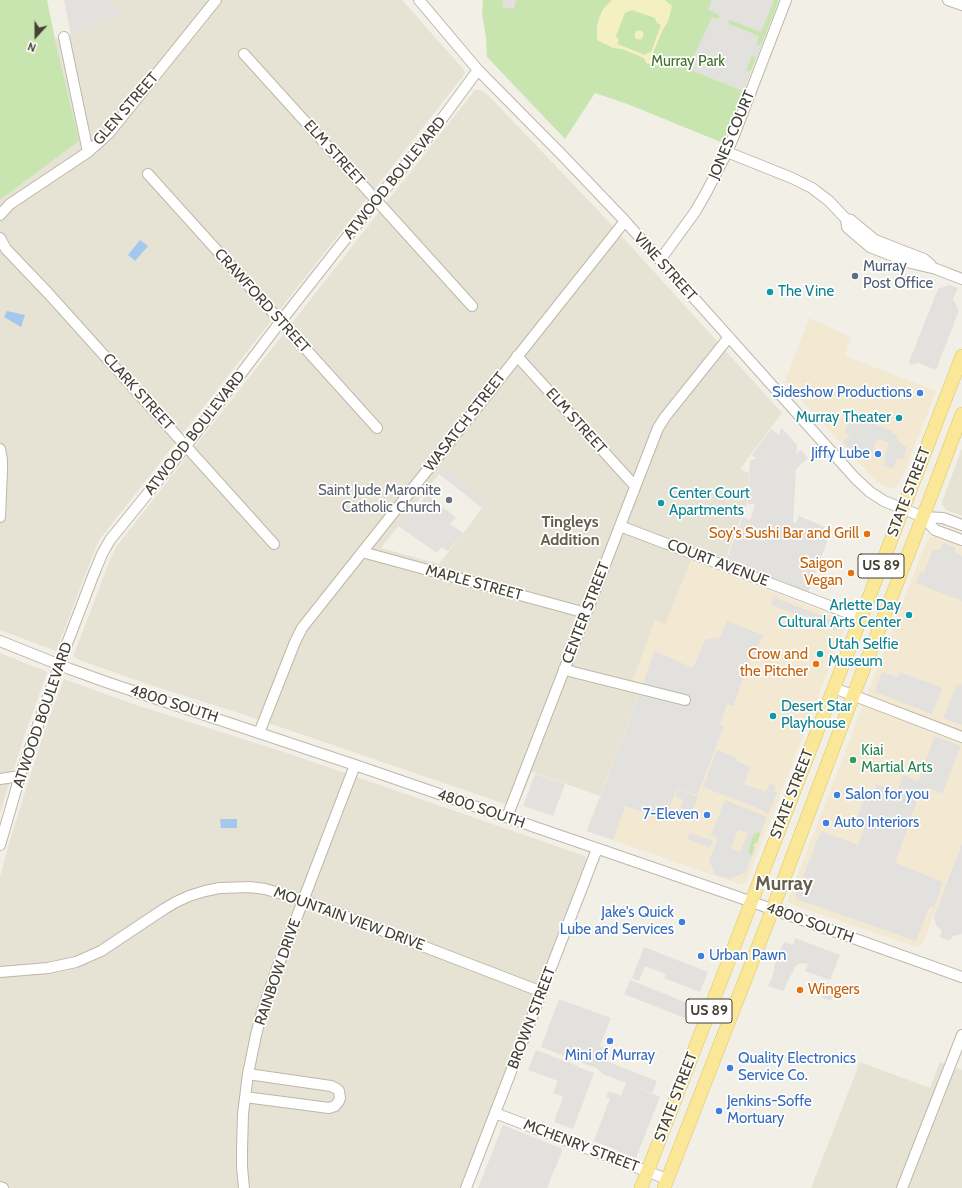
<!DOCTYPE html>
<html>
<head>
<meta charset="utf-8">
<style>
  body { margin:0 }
  #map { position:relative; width:962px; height:1188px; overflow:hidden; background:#f2efe6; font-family:Cabin,sans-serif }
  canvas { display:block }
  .north { position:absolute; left:16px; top:16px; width:40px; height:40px; -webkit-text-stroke:3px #fff; paint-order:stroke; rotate:201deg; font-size:11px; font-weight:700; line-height:16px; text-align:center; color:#444035 }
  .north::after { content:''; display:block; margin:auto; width:14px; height:18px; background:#444035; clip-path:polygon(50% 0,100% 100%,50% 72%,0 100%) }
</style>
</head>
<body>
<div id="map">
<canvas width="962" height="1188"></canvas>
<div class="north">N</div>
</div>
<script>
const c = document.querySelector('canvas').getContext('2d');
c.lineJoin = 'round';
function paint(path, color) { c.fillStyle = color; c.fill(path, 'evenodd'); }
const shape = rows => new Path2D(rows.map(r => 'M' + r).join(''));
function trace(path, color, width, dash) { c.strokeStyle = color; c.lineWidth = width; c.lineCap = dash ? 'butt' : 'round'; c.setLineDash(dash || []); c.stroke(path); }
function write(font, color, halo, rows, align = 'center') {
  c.font = font + ' Cabin,sans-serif'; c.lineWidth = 3.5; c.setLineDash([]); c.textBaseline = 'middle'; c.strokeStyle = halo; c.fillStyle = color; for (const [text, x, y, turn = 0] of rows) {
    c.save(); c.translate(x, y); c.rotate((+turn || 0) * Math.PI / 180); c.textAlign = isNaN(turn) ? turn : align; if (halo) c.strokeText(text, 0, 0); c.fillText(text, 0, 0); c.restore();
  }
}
const residential = shape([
  [107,0,402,0,464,70,465,73,464,75,100,539,96,547,56,651,0,630,0,200,79,141,55,39,71,34,120,13],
  [475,90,480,90,487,94,608,221,782,413,740,469,749,473,747,503,725,560,695,550,600,796,532,772,517,808,236,712,147,684,77,659,75,658,74,654,110,560,116,547],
  [443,469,486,503,468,527,439,564,381,548],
  [962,448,962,516,946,510,943,506,942,502],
  [0,653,45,671,47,673,24,737,0,813],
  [64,679,133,704,290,754,585,856,586,861,460,1188,0,1188,0,877,10,840,31,773,49,718],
  [860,1062,930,1088,940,1062,962,1070,962,1188,811,1188]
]);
const commercial = shape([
  [809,318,851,337,845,356,936,391,900,483,894,488,887,487,879,483,873,478,785,382],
  [935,537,962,547,962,842,923,943,922,945,917,947,793,905,788,902,788,900,926,542,930,538],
  [691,560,847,621,746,883,742,885,586,831,643,685,632,682,655,620,665,624]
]);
const green = shape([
  [0,0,47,0,55,39,79,141,0,200],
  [483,0,779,0,723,143,630,105,595,93,565,139,487,57,486,37,482,14],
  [761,832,757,843,755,843,753,846,755,847,752,856,750,855,748,851,753,835,757,833]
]);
const sand = shape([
  [612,0,665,0,672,6,668,22,663,29,653,53,655,59,652,63,648,64,645,61,644,58,622,49,613,48,597,40,597,27,599,18,603,9],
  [632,10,655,18,657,23,661,25,651,52,647,53,645,55,617,44,619,40,616,36,625,13],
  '634.5 35a4.5 4.5 0 1 1 9 0a4.5 4.5 0 1 1-9 0Z'
]);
const parking = shape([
  [64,0,107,0,120,13,117,17,71,34],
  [503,0,516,0,514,9,502,7],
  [712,0,774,0,761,32,730,20,728,21,729,24,759,36,756,45,759,45,762,42,755,59,754,56,752,55,746,72,751,70,743,91,688,69,712,17,717,19,719,17,718,14,708,10],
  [949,285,958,288,953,299,959,310,936,370,918,363,910,365,909,362,938,289],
  [857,417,892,431,892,433,898,435,897,439,901,444,907,447,903,460,899,458,897,459,893,469,884,466,886,459,884,457,889,443,877,439,872,453,870,452,867,460,863,458,856,451,852,453,843,442,850,435,845,432,849,420,855,422],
  [781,427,797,445,796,454,801,450,808,458,795,470,796,471,793,522,796,523,799,516,825,527,823,532,824,534,829,536,811,585,805,582,804,583,811,586,808,592,726,559,728,554,735,557,729,553,743,517,750,520,755,506,754,504,748,504,750,460,757,459,752,455,771,429,779,435],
  [443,468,486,503,482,508,439,474],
  [427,494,456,518,450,524,463,533,448,551,442,547,437,553,398,526,415,505,418,507],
  [943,543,955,547,955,552,962,556,962,601,916,583,920,572,923,573,924,572,933,549,938,550,940,550],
  [773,597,838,622,835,630,771,605],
  [727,621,763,635,755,655,752,654,733,706,727,704,720,724,724,726,697,795,677,788,668,812,658,809,655,816,625,806,613,840,587,831,639,696,654,651,693,668,705,640,721,637],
  [882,672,898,677,900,672,942,688,932,714,875,692],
  [962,683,962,725,943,718,957,684,961,686],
  [935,736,961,746,942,794,930,788,921,789,895,863,943,882,934,907,930,907,928,910,916,941,799,900,795,896,821,831,858,845,865,826,856,822,864,799,871,801,877,784,897,792,903,775,918,781],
  [717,750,737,758,736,761,750,767,744,784,766,792,770,783,776,786,774,791,777,793,768,814,760,809,703,787],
  [535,774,565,784,553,816,523,806],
  [678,789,698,797,688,821,677,817,683,800,675,796],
  [725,800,767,817,761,832,757,833,753,835,748,851,750,855,752,856,746,872,730,879,714,874,714,870,709,862,718,838,711,835],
  [738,830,748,833,740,852,731,849],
  [690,833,713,841,710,848,688,839],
  [962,843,962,934,953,936,950,941,940,937,942,931,937,926,935,922,934,916],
  [795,938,840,955,830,980,805,971,808,964,803,963,798,964,795,967,783,991,768,986,774,972,774,967,784,942,793,945],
  [644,947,708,972,700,992,664,978,666,974,645,966,639,981,632,978],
  [630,980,690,1004,685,1018,624,994],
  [826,983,837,987,831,1001,821,997],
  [559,999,611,1018,600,1046,610,1051,606,1061,657,1081,652,1093,603,1074,596,1068,541,1047],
  [536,1050,578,1066,578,1067,594,1073,573,1129,554,1122,563,1097,553,1093,558,1081,528,1070],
  [626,1083,660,1097,636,1158,619,1152,617,1150,594,1141,610,1098,606,1097,609,1091,621,1096],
  [503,1125,563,1149,547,1188,478,1188]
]);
const water = shape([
  [140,240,148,246,135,261,128,255],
  [7,311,25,315,21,327,4,317],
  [220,819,237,819,237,828,221,828]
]);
const minor = shape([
  [419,0,478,70,565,158,625,221,855,478,870,492,884,501,923,517,943,518,962,525],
  [948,0,962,5],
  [64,37,88,152],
  [244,54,472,306],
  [727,152,792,178,812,188,829,201,846,219,847,227,850,230,870,247,911,263,936,269,962,279],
  [148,174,377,428],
  [0,215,10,204,88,152,109,133,216,0],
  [846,219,851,220,875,240,924,259,931,265],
  [0,238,6,249,48,293,274,544],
  [660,260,695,212,706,193,727,152,733,138,786,0],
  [517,356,635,486],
  [0,449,2,460,2,471,0,517],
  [923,517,935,530,962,540],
  [620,526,861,618],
  [362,552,586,613],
  [0,641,70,669,106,682,355,765,738,897,962,977],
  [564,669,573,672,685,700],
  [834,688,962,737],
  [259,733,295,642,302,628,625,221],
  [0,779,20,776],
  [507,817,658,428,665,417,729,337],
  [0,845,20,776,65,649,93,576,102,554,110,540,186,446,281,321,376,200,430,135,478,70],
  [0,972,48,968,76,962,101,951,164,909,176,902,189,896,205,891,220,888,250,887,265,889,303,900,542,992],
  [245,1097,329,1108,335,1106,339,1101,340,1098,339,1091,337,1089,331,1086,248,1074],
  [495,1113,667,1179],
  [0,1187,3,1188],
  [244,1188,242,1167,242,1150,243,1114,248,1074,256,1035,262,1012,275,974,355,765],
  [466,1188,597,849],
  [902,1188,962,1035]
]);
const major = shape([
  [641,1188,962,356],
  [664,1188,768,921,853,696,929,501,962,414]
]);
const markers = [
  [855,276,4,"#5c6f8a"],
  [770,292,4,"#0f9aa8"],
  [920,393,4,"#3f7fe0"],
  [899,418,4,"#0f9aa8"],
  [878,454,4,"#3f7fe0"],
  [449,500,4,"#6b7280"],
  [661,503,4,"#0f9aa8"],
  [867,534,4,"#e8710a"],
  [851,573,4,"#e8710a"],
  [909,615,4,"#0f9aa8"],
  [820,654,4,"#0f9aa8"],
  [816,664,4,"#e8710a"],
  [773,716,4,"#0f9aa8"],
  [853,760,4,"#2e9e5b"],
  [837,795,4,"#3f7fe0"],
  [707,815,4,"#3f7fe0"],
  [826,823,4,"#3f7fe0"],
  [682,922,4,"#3f7fe0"],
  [701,956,4,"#3f7fe0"],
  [800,990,4,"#e8710a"],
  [610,1041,4,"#3f7fe0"],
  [730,1068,4,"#3f7fe0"],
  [719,1111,4,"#3f7fe0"]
];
const shields = [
  [881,566,46],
  [709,1011,46]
];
const shieldNames = [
  ["US 89",881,566],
  ["US 89",709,1011]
];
const parkNames = [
  ["Murray Park",688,62]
];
const streetNames = [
  ["GLEN STREET",126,109,-49],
  ["JONES COURT",732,135,-67],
  ["ELM STREET",334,153,48],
  ["ATWOOD BOULEVARD",395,178,-51],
  ["VINE STREET",665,267,48],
  ["CRAWFORD STREET",262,301,48],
  ["CLARK STREET",138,392,48],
  ["ELM STREET",576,421,48],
  ["WASATCH STREET",465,422,-52],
  ["ATWOOD BOULEVARD",195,433,-52],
  ["STATE STREET",909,492,-69],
  ["COURT AVENUE",718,563,21],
  ["MAPLE STREET",474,583,15],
  ["CENTER STREET",586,613,-69],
  ["4800 SOUTH",174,704,18],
  ["ATWOOD BOULEVARD",43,715,-71],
  ["STATE STREET",792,794,-69],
  ["4800 SOUTH",481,809,19],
  ["MOUNTAIN VIEW DRIVE",349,919,20],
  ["4800 SOUTH",810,923,20],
  ["RAINBOW DRIVE",278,972,-71],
  ["BROWN STREET",532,1018,-69],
  ["STATE STREET",676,1097,-69],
  ["MCHENRY STREET",581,1146,21]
];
const serviceNames = [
  ["Murray",863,267],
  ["Post Office",863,284]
];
const cultureNames = [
  ["The Vine",778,292],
  ["Murray Theater",891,418,"right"],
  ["Center Court",669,494],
  ["Apartments",669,511],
  ["Arlette Day",901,606,"right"],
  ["Cultural Arts Center",901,623,"right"],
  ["Utah Selfie",828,645],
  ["Museum",828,662],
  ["Desert Star",781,707],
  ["Playhouse",781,724]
];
const shopNames = [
  ["Sideshow Productions",912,393,"right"],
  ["Jiffy Lube",870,454,"right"],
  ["Salon for you",845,795],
  ["7-Eleven",699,815,"right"],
  ["Auto Interiors",834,823],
  ["Jake's Quick",674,913,"right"],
  ["Lube and Services",674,930,"right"],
  ["Urban Pawn",709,956],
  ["Mini of Murray",610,1056,"center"],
  ["Quality Electronics",738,1059],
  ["Service Co.",738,1076],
  ["Jenkins-Soffe",727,1102],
  ["Mortuary",727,1119]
];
const worshipNames = [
  ["Saint Jude Maronite",441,491],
  ["Catholic Church",441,508]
];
const foodNames = [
  ["Soy's Sushi Bar and Grill",859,534],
  ["Saigon",843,564],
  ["Vegan",843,581],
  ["Crow and",808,655],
  ["the Pitcher",808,672],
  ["Wingers",808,990,"left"]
];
const leisureNames = [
  ["Kiai",861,751],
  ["Martial Arts",861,768]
];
const neighbourhoodNames = [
  ["Tingleys",570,522],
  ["Addition",570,540]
];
const districtNames = [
  ["Murray",784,884]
];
paint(residential, '#e6e2d4');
paint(commercial, '#f3e8d1');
paint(green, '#c8e5b0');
paint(sand, '#f5f0c2');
paint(parking, '#e3e1de');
paint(water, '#a4c8ed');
trace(minor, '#bdb8a9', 12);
trace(major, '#dec667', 14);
trace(minor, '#fff', 10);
trace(major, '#fae797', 13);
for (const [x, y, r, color] of markers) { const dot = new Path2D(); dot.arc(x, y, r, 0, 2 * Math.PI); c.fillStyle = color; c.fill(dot); trace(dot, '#fff', 1.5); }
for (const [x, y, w] of shields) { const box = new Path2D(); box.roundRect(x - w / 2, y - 12, w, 24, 3); c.fillStyle = '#fff'; c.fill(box); trace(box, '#444035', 1); }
write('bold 14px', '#444035', null, shieldNames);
write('15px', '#3f732b', '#fff', parkNames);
write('15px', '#444035', '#fff', streetNames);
write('15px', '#4e5e75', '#fff', serviceNames, 'left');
write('15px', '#0d838f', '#fff', cultureNames, 'left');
write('15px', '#366cbe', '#fff', shopNames, 'left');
write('15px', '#5b616d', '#fff', worshipNames, 'right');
write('15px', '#c56008', '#fff', foodNames, 'right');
write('15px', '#27864d', '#fff', leisureNames, 'left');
write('bold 16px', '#675f4d', '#fff', neighbourhoodNames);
write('bold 19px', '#675f4d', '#fff', districtNames);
</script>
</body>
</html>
